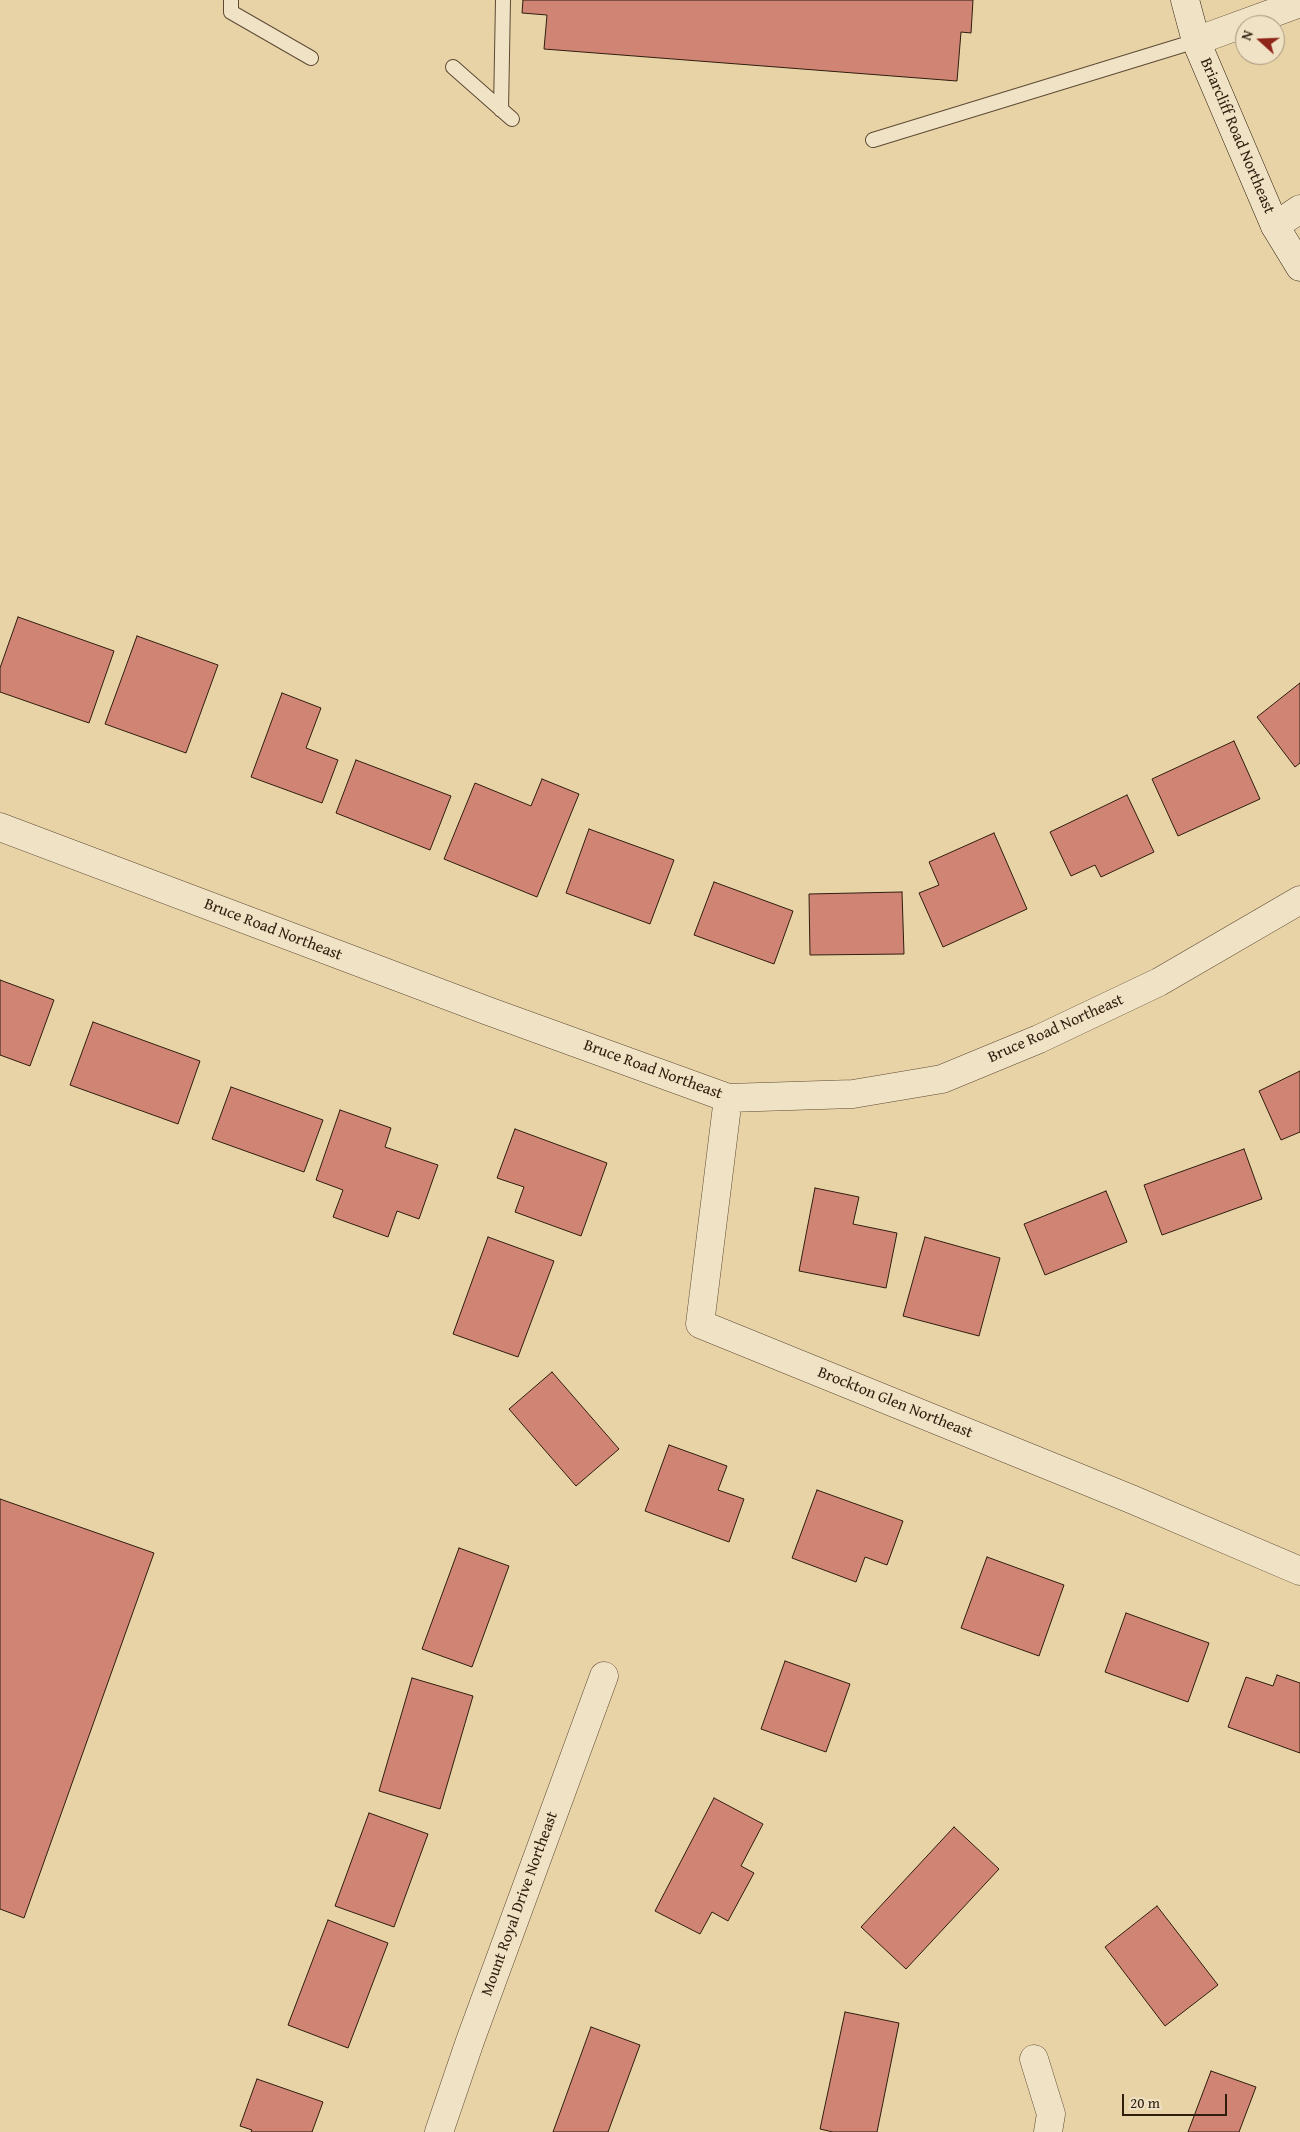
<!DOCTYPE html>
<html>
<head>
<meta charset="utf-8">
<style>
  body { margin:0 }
  #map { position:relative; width:1300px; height:2132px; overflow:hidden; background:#e8d3a6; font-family:"Gentium Book Plus",serif }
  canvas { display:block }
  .north { position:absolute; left:1235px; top:15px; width:50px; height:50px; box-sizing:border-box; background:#f0e2c5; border:1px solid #a3937c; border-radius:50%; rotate:290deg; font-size:14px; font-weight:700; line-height:20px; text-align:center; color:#2f1d0e }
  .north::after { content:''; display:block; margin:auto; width:18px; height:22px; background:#8f2418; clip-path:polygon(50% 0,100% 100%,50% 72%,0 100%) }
  .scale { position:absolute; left:1122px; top:2094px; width:105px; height:22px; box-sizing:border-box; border:2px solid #2f1d0e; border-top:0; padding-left:6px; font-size:15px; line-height:18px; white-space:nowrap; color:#2f1d0e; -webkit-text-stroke:4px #f0e2c5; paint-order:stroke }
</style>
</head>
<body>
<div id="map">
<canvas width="1300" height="2132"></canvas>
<div class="north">N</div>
<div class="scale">20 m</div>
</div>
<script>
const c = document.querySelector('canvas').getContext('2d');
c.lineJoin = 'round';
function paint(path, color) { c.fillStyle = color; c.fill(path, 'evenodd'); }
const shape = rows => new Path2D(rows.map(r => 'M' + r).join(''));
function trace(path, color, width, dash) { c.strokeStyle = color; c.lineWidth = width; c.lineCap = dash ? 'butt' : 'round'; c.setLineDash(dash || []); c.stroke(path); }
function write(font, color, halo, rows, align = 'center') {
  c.font = font + ' "Gentium Book Plus",serif'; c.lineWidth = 4; c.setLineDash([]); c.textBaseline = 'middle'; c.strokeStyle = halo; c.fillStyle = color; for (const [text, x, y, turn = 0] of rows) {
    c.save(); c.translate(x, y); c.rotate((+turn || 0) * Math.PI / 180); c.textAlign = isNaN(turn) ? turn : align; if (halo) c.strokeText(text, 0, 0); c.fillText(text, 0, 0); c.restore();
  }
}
const building = shape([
  [523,0,973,0,971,33,961,32,957,81,544,49,547,15,522,13,523,0],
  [18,617,114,651,89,723,0,692,0,668,18,617],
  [137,636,218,665,186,753,105,724,137,636],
  [1300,683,1300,763,1295,767,1257,717,1300,683],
  [282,693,321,708,306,748,338,760,322,803,251,777,282,693],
  [1234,741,1260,799,1178,836,1152,779,1234,741],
  [356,760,451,796,430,850,336,813,356,760],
  [542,779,579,794,537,897,444,859,475,783,531,806,542,779],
  [1127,795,1154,852,1101,877,1095,865,1071,876,1050,832,1127,795],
  [589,829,674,860,650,924,566,893,589,829],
  [994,833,1027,909,943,947,919,893,939,885,929,862,994,833],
  [714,882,793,911,774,964,694,935,714,882],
  [902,892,904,954,810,955,809,894,902,892],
  [0,980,54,1000,30,1066,0,1055,0,980],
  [93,1022,200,1061,178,1124,70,1085,93,1022],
  [1300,1071,1300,1132,1281,1140,1259,1091,1300,1071],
  [231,1087,323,1120,304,1172,212,1139,231,1087],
  [340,1110,391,1128,385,1147,438,1165,419,1219,397,1211,388,1237,333,1217,343,1190,316,1180,340,1110],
  [515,1129,607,1163,581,1236,515,1212,524,1187,497,1178,515,1129],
  [1244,1149,1262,1199,1162,1235,1144,1185,1244,1149],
  [815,1188,859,1197,853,1224,897,1233,886,1288,799,1271,815,1188],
  [1106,1191,1127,1242,1045,1275,1024,1224,1106,1191],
  [488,1237,554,1261,518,1357,453,1334,488,1237],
  [925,1237,1000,1258,979,1336,903,1316,925,1237],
  [552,1372,619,1449,576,1486,509,1409,552,1372],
  [669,1445,727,1466,718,1490,744,1499,729,1542,645,1511,669,1445],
  [817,1490,903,1521,887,1565,865,1557,856,1582,792,1558,817,1490],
  [0,1499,154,1553,24,1918,0,1909,0,1499],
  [459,1548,509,1566,472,1667,422,1649,459,1548],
  [987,1557,1064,1585,1039,1656,961,1628,987,1557],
  [1126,1613,1209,1643,1188,1702,1105,1672,1126,1613],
  [785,1661,850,1684,826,1752,761,1729,785,1661],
  [1277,1675,1300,1683,1300,1753,1228,1727,1246,1677,1273,1686,1277,1675],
  [412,1678,473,1696,440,1809,379,1791,412,1678],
  [714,1798,763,1824,741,1866,754,1873,728,1921,712,1912,700,1934,655,1911,714,1798],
  [369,1813,428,1834,394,1927,335,1906,369,1813],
  [954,1827,999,1869,906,1969,861,1927,954,1827],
  [1157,1906,1218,1985,1165,2026,1105,1947,1157,1906],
  [328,1920,388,1943,348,2048,288,2025,328,1920],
  [845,2012,899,2023,877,2132,833,2132,820,2129,845,2012],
  [591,2027,640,2045,608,2132,553,2132,591,2027],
  [1211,2071,1256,2087,1239,2132,1188,2132,1211,2071],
  [257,2079,323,2102,312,2132,251,2132,252,2130,240,2126,257,2079]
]);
const lane = shape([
  [231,0,231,12,311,58],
  [453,67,512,119],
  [501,110,503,0],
  [873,140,1196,41]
]);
const street = shape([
  [1196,41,1300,3],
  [1275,226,1300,209],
  [0,827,488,1011,728,1098,853,1094,942,1079,1039,1039,1159,982,1300,900],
  [728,1098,700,1324,1131,1499,1300,1571],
  [1034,2059,1051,2114,1048,2132],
  [439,2132,470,2041,604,1676]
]);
const secondary = shape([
  [1185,0,1196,41,1275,226,1300,267]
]);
const streetNames = [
  ["Briarcliff Road Northeast",1237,136,67],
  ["Bruce Road Northeast",273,930,21],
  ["Bruce Road Northeast",1056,1029,-24],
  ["Bruce Road Northeast",653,1070,20],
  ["Brockton Glen Northeast",895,1403,22],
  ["Mount Royal Drive Northeast",520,1904,-70]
];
paint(building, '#d08574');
trace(building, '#2f1d0e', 1);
trace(lane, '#5d4a34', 16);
trace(street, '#5d4a34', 29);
trace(secondary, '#2f1d0e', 29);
trace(lane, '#f0e2c5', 14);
trace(street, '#f0e2c5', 28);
trace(secondary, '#f0e2c5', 28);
write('16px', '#2f1d0e', '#f0e2c5', streetNames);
</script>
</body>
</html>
